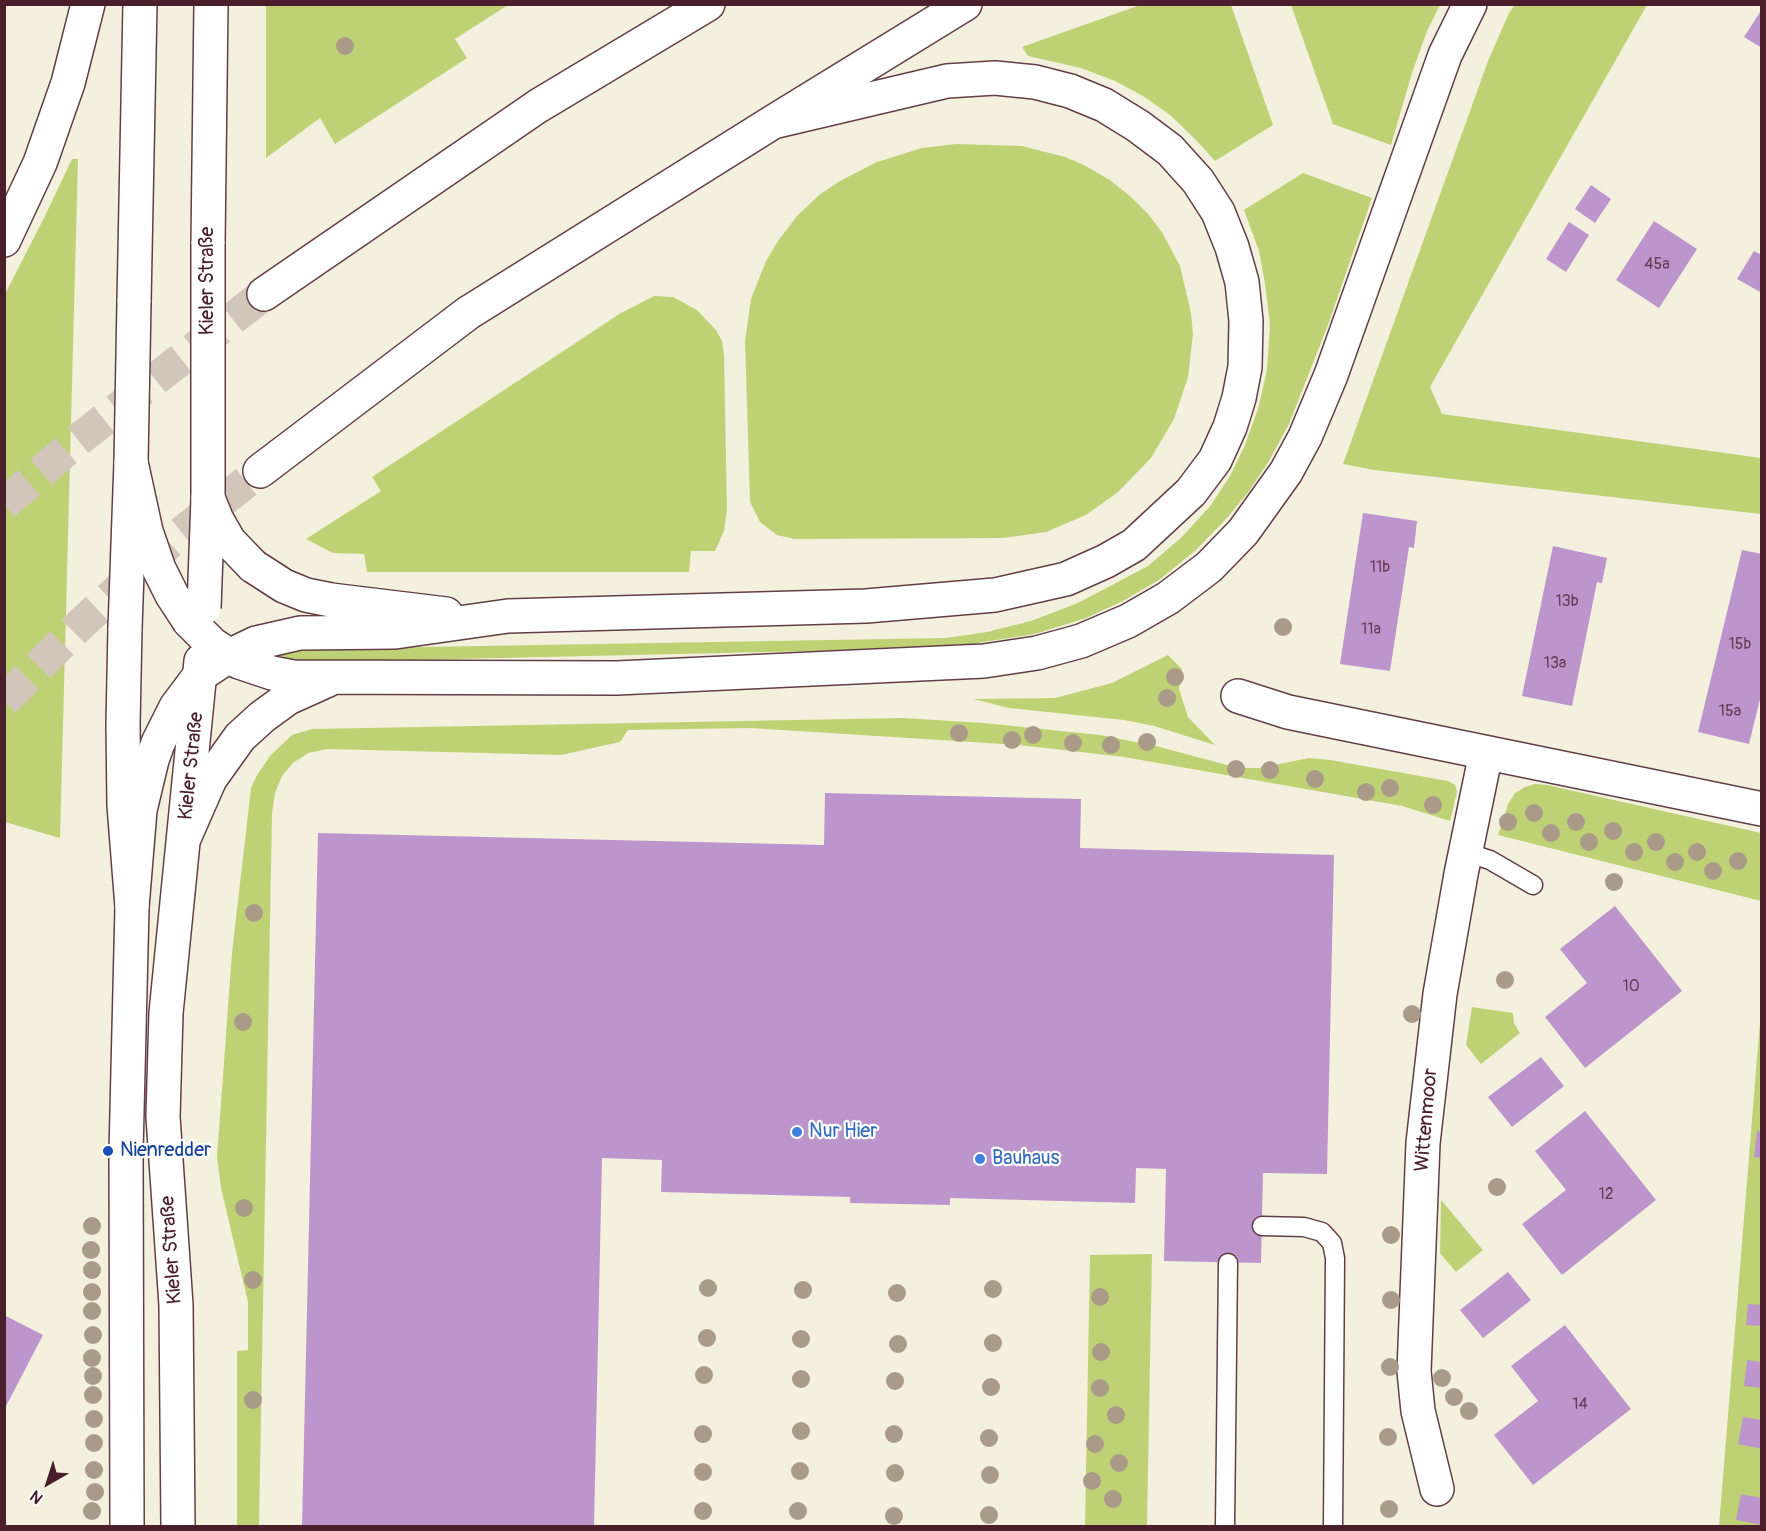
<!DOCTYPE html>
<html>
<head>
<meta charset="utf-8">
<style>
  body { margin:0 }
  #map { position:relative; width:1766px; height:1531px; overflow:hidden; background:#f4f0de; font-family:Pangolin,sans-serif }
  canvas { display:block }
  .frame { position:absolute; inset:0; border:6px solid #4a1f2b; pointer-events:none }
  .north { position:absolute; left:18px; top:1453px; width:60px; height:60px; -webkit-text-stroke:4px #fff; paint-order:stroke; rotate:219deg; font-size:16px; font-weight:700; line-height:24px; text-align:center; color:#4a1f2b }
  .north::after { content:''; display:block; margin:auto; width:21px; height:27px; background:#4a1f2b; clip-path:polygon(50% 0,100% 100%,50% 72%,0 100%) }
</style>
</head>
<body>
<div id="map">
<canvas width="1766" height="1531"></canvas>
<div class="frame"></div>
<div class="north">N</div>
</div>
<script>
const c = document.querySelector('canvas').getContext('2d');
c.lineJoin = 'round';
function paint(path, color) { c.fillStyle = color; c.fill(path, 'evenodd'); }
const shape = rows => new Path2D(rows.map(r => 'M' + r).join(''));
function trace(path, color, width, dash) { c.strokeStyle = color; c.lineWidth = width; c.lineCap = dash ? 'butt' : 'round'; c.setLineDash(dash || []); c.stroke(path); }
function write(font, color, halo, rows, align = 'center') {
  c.font = font + ' Pangolin,sans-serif'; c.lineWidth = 4.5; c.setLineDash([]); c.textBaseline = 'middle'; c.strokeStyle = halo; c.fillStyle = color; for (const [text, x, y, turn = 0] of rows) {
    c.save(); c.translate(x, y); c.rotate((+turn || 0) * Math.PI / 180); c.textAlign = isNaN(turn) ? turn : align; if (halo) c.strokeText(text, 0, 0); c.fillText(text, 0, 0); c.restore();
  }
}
const green = shape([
  [1143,4,1231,5,1273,125,1215,161,1196,140,1170,115,1143,96,1115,81,1081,68,1028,56,1022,47],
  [266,5,266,4,508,5,455,39,467,58,335,144,320,118,266,158],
  [1291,5,1440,5,1427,31,1412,73,1391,145,1333,124],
  [1515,5,1647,5,1430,387,1442,414,1761,458,1761,514,1374,470,1343,464,1488,61,1509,13],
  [956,144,1022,146,1065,157,1084,165,1110,180,1131,197,1148,214,1162,232,1180,266,1191,313,1193,334,1188,377,1174,419,1151,458,1118,492,1086,515,1046,532,1003,538,794,539,777,535,760,522,750,502,745,341,751,299,766,261,778,241,797,216,819,195,840,181,877,162,922,148],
  [72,159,78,159,60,838,5,822,4,296,44,218],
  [1303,173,1372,198,1328,325,1289,424,1269,461,1249,491,1227,518,1196,550,1159,580,1123,601,1086,618,1035,634,945,648,322,662,300,661,281,656,281,654,306,649,946,638,987,632,1031,621,1078,603,1148,566,1182,537,1211,505,1230,476,1245,445,1258,409,1267,370,1270,324,1265,284,1259,251,1244,210],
  [654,296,673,297,697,310,716,330,722,341,724,355,727,509,724,531,715,551,691,551,689,572,367,572,364,554,333,553,306,539,381,491,372,477,621,313],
  [1168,655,1182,669,1179,689,1188,717,1215,745,1154,726,1124,720,1009,708,973,699,1055,698,1112,683],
  [903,718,984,723,1100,735,1156,746,1238,768,1259,768,1309,758,1330,760,1448,781,1455,785,1457,792,1450,821,1402,806,1124,757,1019,745,750,728,628,730,620,742,561,755,328,749,308,753,293,763,282,776,275,793,272,813,259,1526,237,1526,237,1351,248,1350,248,1302,221,1188,217,1157,232,953,251,788,257,775,270,756,292,735,312,729],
  [1535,784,1547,785,1761,833,1761,901,1498,835,1508,804,1515,793,1525,787],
  [1472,1007,1513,1013,1514,1023,1520,1033,1481,1064,1466,1045],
  [1761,1009,1761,1526,1719,1526],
  [1441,1200,1483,1250,1456,1272,1440,1253],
  [1152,1254,1147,1526,1085,1526,1090,1255]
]);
const building = shape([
  [1762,9,1762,48,1744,37],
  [1591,185,1611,199,1595,223,1575,209],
  [1654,221,1697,249,1659,308,1616,280],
  [1569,222,1589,235,1566,272,1546,259],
  [1754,251,1762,255,1762,293,1737,279],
  [1363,513,1417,521,1414,548,1409,547,1390,671,1340,664],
  [1553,546,1607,558,1602,583,1597,582,1572,706,1522,696],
  [1742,550,1762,554,1762,691,1749,744,1698,732],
  [825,793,1081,799,1080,848,1334,855,1327,1174,1263,1173,1261,1263,1164,1261,1166,1169,1136,1168,1135,1203,950,1198,950,1205,850,1203,850,1197,661,1192,662,1160,602,1158,594,1526,302,1526,318,833,824,845],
  [1615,906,1682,991,1585,1068,1545,1017,1587,983,1560,949],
  [1541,1057,1564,1086,1512,1127,1488,1097],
  [1585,1111,1656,1200,1562,1275,1522,1224,1566,1190,1535,1151],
  [1757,1131,1762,1132,1762,1158,1754,1157],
  [1508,1272,1531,1300,1483,1338,1460,1310],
  [1748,1304,1762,1305,1762,1326,1746,1325],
  [4,1315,43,1335,4,1410],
  [1565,1325,1631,1409,1533,1485,1494,1435,1538,1401,1511,1366],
  [1747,1360,1762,1362,1762,1388,1744,1386],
  [1743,1417,1762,1420,1762,1449,1738,1444],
  [1741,1494,1762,1498,1762,1525,1736,1520]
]);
const highwayTunnel = shape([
  [4,504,78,440,264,294],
  [4,701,82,623,175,538,260,471]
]);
const lane = shape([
  [1465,852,1490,860,1533,885],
  [1262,1226,1304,1227,1322,1232,1332,1243,1335,1258,1333,1526],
  [1225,1526,1228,1263]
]);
const street = shape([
  [1238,696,1288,712,1762,809],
  [1437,1489,1418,1411,1414,1371,1423,1143,1440,994,1461,874,1486,753]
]);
const primary = shape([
  [208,244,211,4],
  [134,302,140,4],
  [125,628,123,724,124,805,132,907,126,1152,127,1526],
  [178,1526,176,1305,163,1117,166,1013,201,661]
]);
const highway = shape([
  [4,240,40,163,68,83,88,4],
  [264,294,538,106,708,4],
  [260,471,468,313,773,122,965,4],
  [253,566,284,586,306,595,331,600,446,614],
  [189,621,212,644,239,662,272,673,293,677,617,678,984,661,1037,653,1081,641,1128,621,1168,598,1209,567,1243,532,1286,472,1305,437,1331,375,1445,55,1470,4],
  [185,836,210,779,240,737,262,717,288,698,328,680],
  [132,907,140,810,152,760,158,743,176,707,200,675,229,656,256,643,300,633,395,632,508,616,866,606,995,595,1066,579,1106,561,1134,545,1191,492,1215,460,1230,427,1239,398,1245,367,1246,321,1242,282,1232,247,1218,212,1198,181,1170,150,1138,126,1104,105,1070,91,1035,82,995,78,947,81,773,122]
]);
const primaryBridge = shape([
  [204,608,208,498,208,244],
  [125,628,131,462,134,302]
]);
const highwayBridge = shape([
  [131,462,146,531,159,569,172,595,189,621],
  [208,498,217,520,229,541,253,566]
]);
const trees = [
  [345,46],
  [1283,627],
  [1175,677],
  [1167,698],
  [959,733],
  [1033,735],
  [1012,740],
  [1147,742],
  [1073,743],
  [1111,745],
  [1236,769],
  [1270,770],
  [1315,779],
  [1390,788],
  [1366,792],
  [1433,805],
  [1534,813],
  [1508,822],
  [1576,822],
  [1613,831],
  [1551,833],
  [1589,842],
  [1656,842],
  [1634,852],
  [1697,852],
  [1738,861],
  [1675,862],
  [1713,871],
  [1614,882],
  [254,913],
  [1505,980],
  [1412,1014],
  [243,1022],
  [1497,1187],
  [244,1208],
  [92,1226],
  [1391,1235],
  [91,1250],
  [92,1270],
  [253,1280],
  [708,1288],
  [993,1289],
  [803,1290],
  [92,1292],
  [897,1293],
  [1100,1297],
  [1391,1300],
  [92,1311],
  [93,1335],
  [707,1338],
  [801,1339],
  [993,1343],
  [898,1344],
  [1101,1352],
  [92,1358],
  [1390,1367],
  [704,1375],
  [93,1376],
  [1442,1378],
  [801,1379],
  [895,1381],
  [991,1387],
  [1100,1388],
  [93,1395],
  [1454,1397],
  [253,1400],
  [1469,1411],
  [1116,1415],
  [94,1419],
  [801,1431],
  [703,1434],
  [894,1434],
  [1388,1437],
  [989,1438],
  [94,1443],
  [1095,1444],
  [1119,1463],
  [94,1470],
  [800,1471],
  [703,1472],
  [895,1473],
  [990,1475],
  [1092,1481],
  [95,1492],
  [1113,1499],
  [1389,1509],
  [92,1511],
  [703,1511],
  [798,1511],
  [989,1515],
  [894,1516]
];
const markers = [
  [797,1132,6,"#3f7fe0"],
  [108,1151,6,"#1a4fb4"],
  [980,1159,6,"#3f7fe0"]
];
const numberNames = [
  ["45a",1657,265],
  ["11b",1380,568],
  ["13b",1567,602],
  ["11a",1371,630],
  ["15b",1740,645],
  ["13a",1555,664],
  ["15a",1730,712],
  ["10",1631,987],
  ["12",1606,1195],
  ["14",1580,1405]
];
const streetNames = [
  ["Kieler Straße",208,281,-90],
  ["Kieler Straße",192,766,-84],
  ["Wittenmoor",1427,1120,-85],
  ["Kieler Straße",172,1250,-94]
];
const shopNames = [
  ["Nur Hier",809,1132],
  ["Bauhaus",992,1159]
];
const transitNames = [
  ["Nienredder",120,1151]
];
paint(green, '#bed275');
paint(building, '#bd95cd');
trace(highwayTunnel, '#d2c6ba', 33, [33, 16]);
trace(lane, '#643e46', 21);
trace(street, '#643e46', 36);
trace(primary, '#643e46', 36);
trace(highway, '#643e46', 36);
trace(lane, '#fff', 18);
trace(street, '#fff', 33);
trace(primary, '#fff', 33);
trace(highway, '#fff', 33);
trace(primaryBridge, '#643e46', 36, []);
trace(highwayBridge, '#643e46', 36, []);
trace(primaryBridge, '#fff', 33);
trace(highwayBridge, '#fff', 33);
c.fillStyle = '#aa9b88';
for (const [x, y] of trees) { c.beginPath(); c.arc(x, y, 9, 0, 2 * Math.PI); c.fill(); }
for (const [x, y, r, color] of markers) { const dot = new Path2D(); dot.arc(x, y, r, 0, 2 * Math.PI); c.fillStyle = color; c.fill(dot); trace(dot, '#fff', 2); }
write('16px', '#673c54', null, numberNames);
write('20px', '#4a1f2b', '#fff', streetNames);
write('20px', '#366cbe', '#fff', shopNames, 'left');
write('20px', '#164399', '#fff', transitNames, 'left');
</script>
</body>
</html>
